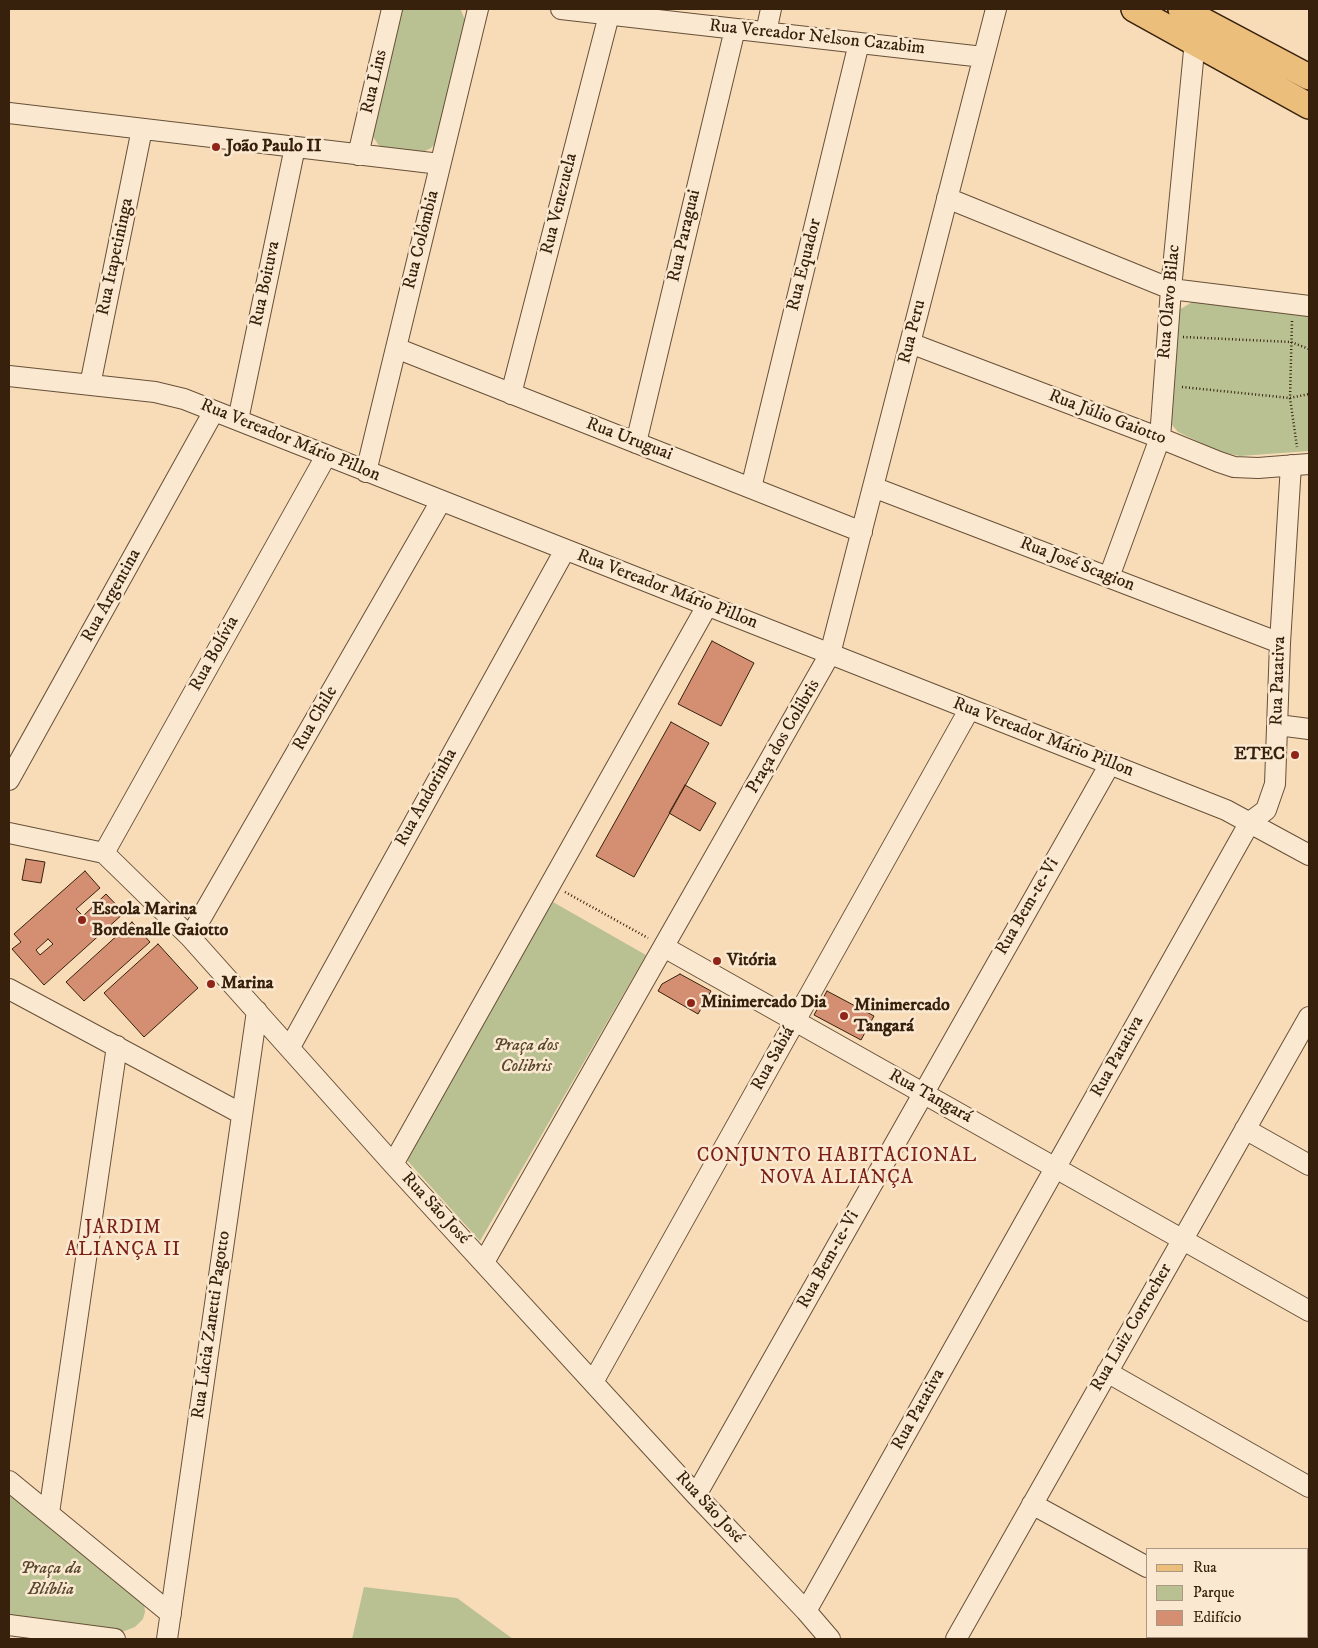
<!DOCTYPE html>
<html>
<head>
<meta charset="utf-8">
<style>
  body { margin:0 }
  #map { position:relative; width:1318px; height:1648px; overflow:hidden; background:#f8dcb8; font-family:"IM FELL DW Pica",serif }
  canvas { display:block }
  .frame { position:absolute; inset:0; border:10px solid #37210c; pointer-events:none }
  .legend { position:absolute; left:1146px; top:1548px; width:162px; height:90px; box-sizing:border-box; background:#fae8d1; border:1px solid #ac9882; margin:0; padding:6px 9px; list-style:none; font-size:15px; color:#37210c }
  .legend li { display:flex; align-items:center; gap:10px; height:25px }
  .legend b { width:25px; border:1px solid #ac9882 }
</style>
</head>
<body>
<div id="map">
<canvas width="1318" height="1648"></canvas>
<div class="frame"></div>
<ul class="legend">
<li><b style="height:6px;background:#ecbe7c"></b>Rua</li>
<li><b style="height:14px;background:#b9c192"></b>Parque</li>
<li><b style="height:14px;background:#d48f72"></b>Edifício</li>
</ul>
</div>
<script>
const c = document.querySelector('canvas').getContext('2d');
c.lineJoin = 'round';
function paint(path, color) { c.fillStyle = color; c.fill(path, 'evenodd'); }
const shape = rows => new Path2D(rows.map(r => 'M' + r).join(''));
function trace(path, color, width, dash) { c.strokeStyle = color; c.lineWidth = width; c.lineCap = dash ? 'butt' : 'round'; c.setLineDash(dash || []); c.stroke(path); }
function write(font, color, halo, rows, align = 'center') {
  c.font = font + ' "IM FELL DW Pica",serif'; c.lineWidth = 5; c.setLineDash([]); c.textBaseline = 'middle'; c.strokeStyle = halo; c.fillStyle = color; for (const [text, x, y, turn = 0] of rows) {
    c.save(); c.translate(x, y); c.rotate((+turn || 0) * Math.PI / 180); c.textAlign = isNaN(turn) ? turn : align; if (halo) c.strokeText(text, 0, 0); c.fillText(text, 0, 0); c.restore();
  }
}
const green = shape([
  [401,9,459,9,461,10,465,20,435,144,431,148,423,152,380,147,373,137,372,126],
  [1192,302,1309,314,1309,451,1240,456,1220,452,1178,432,1172,425,1170,417,1179,310],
  [553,902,646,955,480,1241,405,1158],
  [9,1494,144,1603,145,1612,143,1619,135,1627,122,1632,9,1615],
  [364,1587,457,1598,513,1639,352,1639]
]);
const building = shape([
  [712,641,754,663,721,726,678,704,712,641],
  [671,722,709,743,634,877,596,856,671,722],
  [685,785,716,803,700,831,669,813,685,785],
  [26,859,45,862,41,883,22,880,26,859],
  [85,871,100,888,76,909,83,916,106,894,124,913,44,985,12,949,21,942,14,934,85,871],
  [48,939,53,944,40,955,36,950,48,939],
  [132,922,150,942,84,1001,66,982,132,922],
  [158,944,198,988,144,1037,104,993,158,944],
  [680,974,711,991,698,1014,658,991,662,984,680,974],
  [827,991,874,1016,861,1040,814,1015,827,991]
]);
const path = shape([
  [1292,321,1290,398,1297,447],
  [1183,337,1291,342,1309,349],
  [1182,387,1290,398,1309,394],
  [565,892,648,938]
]);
const minor = shape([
  [561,9,983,57],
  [766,32,771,9],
  [9,113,440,164],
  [358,155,392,9],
  [947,198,1171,289,1309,306],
  [910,343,1160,438,1219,462,1234,467,1258,468,1309,464],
  [396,348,862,532],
  [9,376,155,392,184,399,1226,810,1309,855],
  [90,385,142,129],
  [511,394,609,15],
  [238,420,295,147],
  [636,443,735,29],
  [366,472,478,9],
  [873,487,1280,643],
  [751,488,859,43],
  [1109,577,1160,438,1171,289,1196,30],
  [1278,725,1309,729],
  [9,780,214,411],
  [9,833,104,853,190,937,393,1164,696,1495,806,1611,830,1639],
  [104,853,326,456],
  [190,937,441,501],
  [664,947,1309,1311],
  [9,989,242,1114],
  [290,1047,565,550],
  [1245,1129,1309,1165],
  [393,1164,707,606],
  [484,1262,830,654,996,9],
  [1107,1372,1309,1487],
  [593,1382,969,710],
  [9,1481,171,1614],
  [696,1495,1110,764],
  [1032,1504,1147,1567],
  [49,1513,117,1046],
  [806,1611,1250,822,1266,810,1275,784,1280,643,1291,465],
  [9,1625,115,1639],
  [1274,1637,1279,1639],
  [167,1639,257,1011],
  [956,1639,1309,1017]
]);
const major = shape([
  [1134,9,1309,106],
  [1181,9,1309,77]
]);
const markers = [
  [216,147,5,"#8f2418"],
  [1295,755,5,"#8f2418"],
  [82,920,5,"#8f2418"],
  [717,961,5,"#8f2418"],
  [211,984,5,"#8f2418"],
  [691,1003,5,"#8f2418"],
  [844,1016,5,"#8f2418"]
];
const streetNames = [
  ["Rua Vereador Nelson Cazabim",817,38,6],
  ["Rua Lins",375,82,-77],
  ["Rua Venezuela",560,204,-76],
  ["Rua Paraguai",685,236,-77],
  ["Rua Colômbia",422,240,-76],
  ["Rua Itapetininga",116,257,-78],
  ["Rua Equador",805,265,-76],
  ["Rua Boituva",266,284,-78],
  ["Rua Olavo Bilac",1170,302,-85],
  ["Rua Peru",913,332,-76],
  ["Rua Júlio Gaiotto",1107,418,21],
  ["Rua Uruguai",629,440,21],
  ["Rua Vereador Mário Pillon",290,441,22],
  ["Rua José Scagion",1077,565,21],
  ["Rua Vereador Mário Pillon",667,590,21],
  ["Rua Argentina",112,596,-61],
  ["Rua Bolívia",215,654,-61],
  ["Rua Patativa",1279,681,-88],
  ["Rua Chile",316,719,-60],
  ["Praça dos Colibris",784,737,-60],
  ["Rua Vereador Mário Pillon",1043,738,21],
  ["Rua Andorinha",427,798,-61],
  ["Rua Bem-te-Vi",1028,907,-60],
  ["Rua Patativa",1118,1057,-61],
  ["Rua Sabiá",774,1059,-61],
  ["Rua Tangará",930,1097,29],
  ["Rua São José",435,1209,47],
  ["Rua Bem-te-Vi",829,1260,-61],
  ["Rua Lúcia Zanetti Pagotto",212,1325,-82],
  ["Rua Luiz Corrocher",1132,1328,-60],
  ["Rua Patativa",919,1410,-61],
  ["Rua São José",709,1508,47]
];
const poiNames = [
  ["João Paulo II",226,147],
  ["ETEC",1285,755,"right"],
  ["Escola Marina",92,910],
  ["Bordenalle Gaiotto",92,931],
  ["Vitória",727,961],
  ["Marina",221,984],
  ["Minimercado Dia",701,1003],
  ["Minimercado",854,1006],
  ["Tangará",854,1027]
];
const parkNames = [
  ["Praça dos",526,1046],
  ["Colibris",526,1067],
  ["Praça da",51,1569],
  ["Blíblia",51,1590]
];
const neighbourhoodNames = [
  ["CONJUNTO HABITACIONAL",837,1157],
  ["NOVA ALIANÇA",837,1179],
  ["JARDIM",123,1229],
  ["ALIANÇA II",123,1251]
];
paint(green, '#b9c192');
paint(building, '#d48f72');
trace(building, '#37210c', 1);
trace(minor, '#675037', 22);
trace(major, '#37210c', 28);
trace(path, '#37210c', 2.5, [1, 2.5]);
trace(minor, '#fae8d1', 20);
trace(major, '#ecbe7c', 25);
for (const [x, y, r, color] of markers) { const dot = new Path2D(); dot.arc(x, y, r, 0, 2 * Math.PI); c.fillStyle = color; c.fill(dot); trace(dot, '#fae8d1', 2); }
write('18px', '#37210c', '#fae8d1', streetNames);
write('bold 18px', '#37210c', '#fae8d1', poiNames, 'left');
write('italic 18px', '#58492e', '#fae8d1', parkNames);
c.letterSpacing = '1px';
write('19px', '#7a1f14', '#fae8d1', neighbourhoodNames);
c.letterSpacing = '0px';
</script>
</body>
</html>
